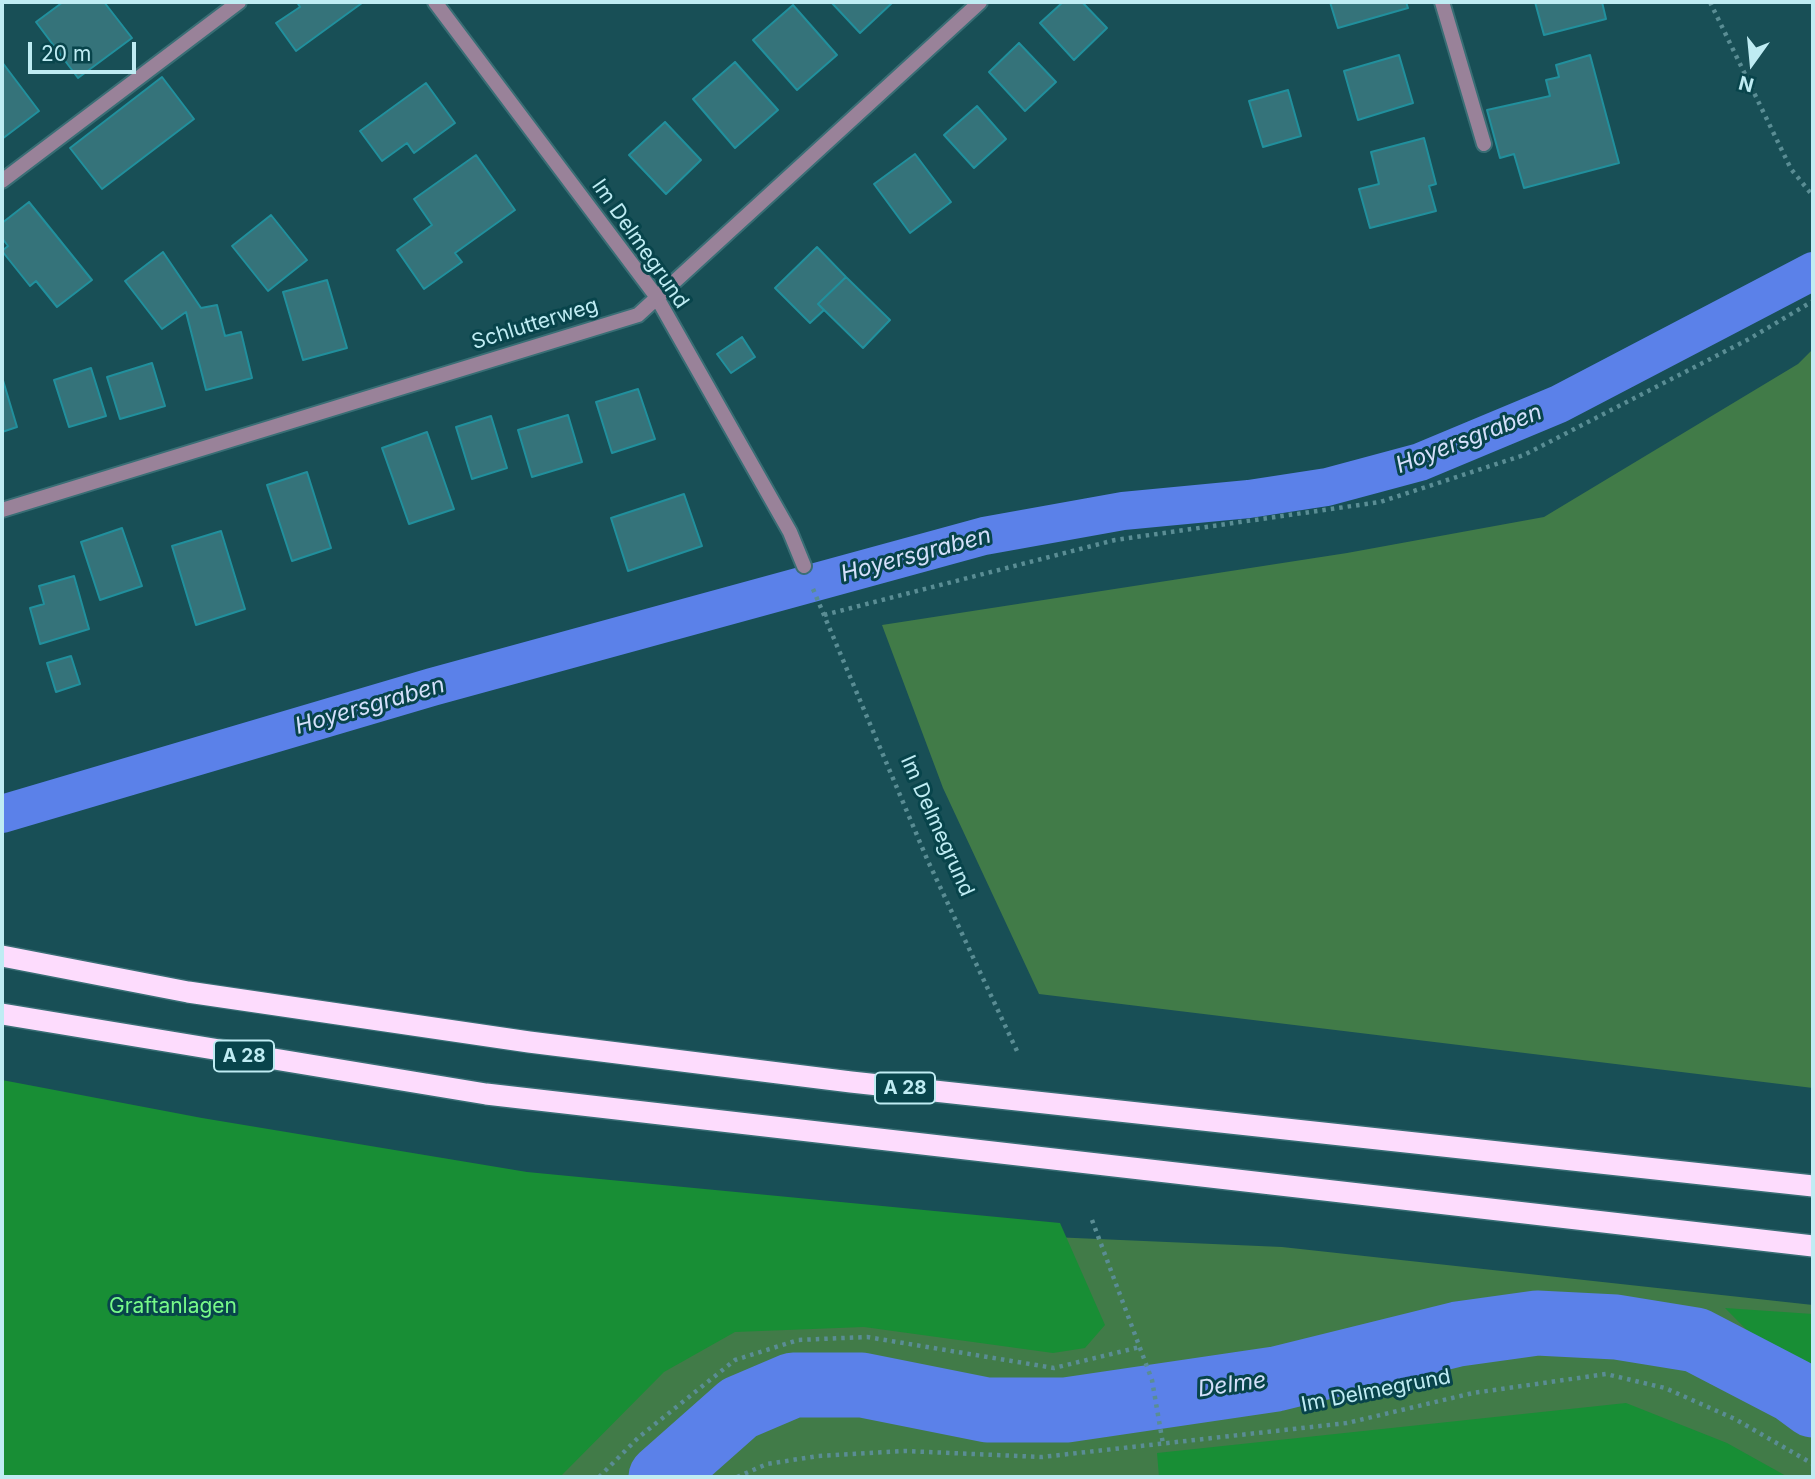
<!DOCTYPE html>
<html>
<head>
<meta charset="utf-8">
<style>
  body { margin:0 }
  #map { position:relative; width:1815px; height:1479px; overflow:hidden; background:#184f56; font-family:Inter,sans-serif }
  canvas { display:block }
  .frame { position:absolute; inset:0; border:4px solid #bfecf3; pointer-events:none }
  .north { position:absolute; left:1717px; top:28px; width:70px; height:70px; -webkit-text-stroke:5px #08444b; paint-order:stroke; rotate:195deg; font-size:19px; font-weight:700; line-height:28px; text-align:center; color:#bfecf3 }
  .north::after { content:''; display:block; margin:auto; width:24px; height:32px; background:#bfecf3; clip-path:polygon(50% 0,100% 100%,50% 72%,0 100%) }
  .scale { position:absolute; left:28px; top:42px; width:108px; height:32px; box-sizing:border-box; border:4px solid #bfecf3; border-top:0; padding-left:9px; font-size:21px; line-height:24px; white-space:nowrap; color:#bfecf3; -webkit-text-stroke:5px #08444b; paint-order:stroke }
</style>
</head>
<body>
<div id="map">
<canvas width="1815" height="1479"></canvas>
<div class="frame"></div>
<div class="north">N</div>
<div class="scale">20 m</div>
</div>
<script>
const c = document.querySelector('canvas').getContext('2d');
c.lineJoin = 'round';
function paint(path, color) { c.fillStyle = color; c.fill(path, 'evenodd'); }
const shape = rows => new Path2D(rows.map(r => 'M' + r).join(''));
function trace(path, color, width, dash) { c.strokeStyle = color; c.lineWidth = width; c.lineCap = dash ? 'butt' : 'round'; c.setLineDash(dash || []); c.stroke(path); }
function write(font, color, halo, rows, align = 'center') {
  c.font = font + ' Inter,sans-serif'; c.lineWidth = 6; c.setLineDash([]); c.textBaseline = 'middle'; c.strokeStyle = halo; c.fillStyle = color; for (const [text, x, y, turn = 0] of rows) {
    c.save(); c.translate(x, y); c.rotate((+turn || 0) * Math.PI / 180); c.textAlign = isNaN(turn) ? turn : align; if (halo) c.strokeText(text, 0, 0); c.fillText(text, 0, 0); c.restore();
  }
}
const green = shape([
  [1813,349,1813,1088,1039,994,943,788,882,625,1347,553,1544,517,1798,364],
  [845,1228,1282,1247,1813,1305,1813,1477,2,1477]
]);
const forest = shape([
  [2,1080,202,1118,527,1172,1060,1223,1105,1325,1085,1348,1053,1353,864,1327,735,1332,664,1372,560,1477,2,1477],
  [1725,1308,1813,1314,1813,1397],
  [1626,1403,1727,1443,1788,1477,1159,1477,1157,1453]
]);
const canal = shape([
  [2,814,432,687,984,536,1123,511,1249,499,1327,487,1420,462,1559,404,1813,271]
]);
const river = shape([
  [661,1477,739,1408,793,1385,862,1385,987,1410,1066,1410,1276,1379,1458,1334,1537,1323,1616,1327,1696,1340,1794,1391,1813,1405]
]);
const building = shape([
  [63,2,104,2,132,38,78,78,36,22,63,2],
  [297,2,361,2,362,3,296,51,276,23,300,7,297,2],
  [831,2,891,2,892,3,860,33,831,2],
  [1063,2,1082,2,1107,28,1074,60,1040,23,1063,2],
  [1330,2,1406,2,1408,8,1338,28,1330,2],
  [1535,2,1602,2,1606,19,1544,35,1535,2],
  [793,5,837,55,797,90,753,40,793,5],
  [1019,43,1056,82,1025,111,989,72,1019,43],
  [1399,55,1413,103,1358,120,1344,71,1399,55],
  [1590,55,1619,163,1524,188,1514,154,1500,158,1487,110,1550,96,1546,80,1559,77,1556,65,1590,55],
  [2,62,39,111,2,139,2,62],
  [735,62,778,110,735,148,693,99,735,62],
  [162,77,194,119,102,189,70,148,162,77],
  [426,83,455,123,414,153,407,143,382,161,360,131,426,83],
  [1288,90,1301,136,1263,147,1249,101,1288,90],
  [977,106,1006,139,974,168,944,135,977,106],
  [665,122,701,160,666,194,629,155,665,122],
  [1424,138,1436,184,1429,186,1436,211,1370,228,1359,189,1379,184,1371,152,1424,138],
  [915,154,951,202,910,233,874,184,915,154],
  [476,155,515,210,455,253,462,262,424,289,397,250,432,225,414,199,476,155],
  [29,202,92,280,57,307,36,281,30,286,2,251,8,246,2,238,2,223,29,202],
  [271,215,307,260,268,291,232,246,271,215],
  [817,247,846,277,818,304,824,310,810,323,775,288,817,247],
  [163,252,201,308,217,305,225,336,241,332,252,378,206,390,186,312,162,329,125,281,163,252],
  [846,277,890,320,863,348,818,304,846,277],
  [327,280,347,348,303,360,283,292,327,280],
  [742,337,755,357,731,373,717,354,742,337],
  [152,363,165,406,120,419,107,377,152,363],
  [91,368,106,416,69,427,54,380,91,368],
  [2,377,17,427,2,432,2,377],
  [638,389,655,439,612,453,596,402,638,389],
  [568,415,582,462,532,477,518,430,568,415],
  [491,416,507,468,472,479,456,427,491,416],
  [427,432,454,509,409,524,382,448,427,432],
  [307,472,331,548,292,561,267,485,307,472],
  [684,494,702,546,628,571,611,518,684,494],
  [122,528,142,586,100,600,81,542,122,528],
  [221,531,245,609,196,625,172,546,221,531],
  [74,576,89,629,40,644,30,608,44,604,39,586,74,576],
  [71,656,80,684,56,692,47,663,71,656]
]);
const path = shape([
  [1710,2,1791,169,1813,196],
  [813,589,927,859,1017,1051],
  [824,615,1115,540,1380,502,1524,455,1749,339,1813,301],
  [1092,1220,1152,1380,1163,1444],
  [599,1477,639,1437,735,1360,798,1340,867,1337,1054,1368,1140,1347],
  [737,1477,767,1464,818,1456,905,1451,1042,1457,1347,1423,1473,1393,1606,1374,1665,1388,1735,1419,1813,1464]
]);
const street = shape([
  [435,2,656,296,790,532,804,566],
  [1442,2,1484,144],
  [2,181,239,2],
  [2,510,638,315,980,2]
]);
const highway = shape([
  [2,956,188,992,529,1042,851,1082,1813,1186],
  [2,1014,486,1094,1813,1246]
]);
const shields = [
  [244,1056,60],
  [905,1088,60]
];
const shieldNames = [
  ["A 28",244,1056],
  ["A 28",905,1088]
];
const streetNames = [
  ["Im Delmegrund",640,244,55],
  ["Schlutterweg",535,324,-17],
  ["Im Delmegrund",937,826,66],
  ["Im Delmegrund",1376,1391,-11]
];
const parkNames = [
  ["Graftanlagen",173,1307]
];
const waterNames = [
  ["Hoyersgraben",1469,439,-21],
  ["Hoyersgraben",916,555,-15],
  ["Hoyersgraben",370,706,-16],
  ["Delme",1232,1385,-8]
];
paint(green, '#417b48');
paint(forest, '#188e35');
trace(canal, '#5b81e9', 38);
trace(river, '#5b81e9', 65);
paint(building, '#35737a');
trace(building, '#21909d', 2);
trace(street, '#396e75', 18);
trace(highway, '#396e75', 24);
trace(path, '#5a8d94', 4.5, [3.5, 5]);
trace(street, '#998299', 14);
trace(highway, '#fddcfd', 21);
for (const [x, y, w] of shields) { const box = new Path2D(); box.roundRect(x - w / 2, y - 15.5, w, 31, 5); c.fillStyle = '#08444b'; c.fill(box); trace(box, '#bfecf3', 2); }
write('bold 19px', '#bfecf3', null, shieldNames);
write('21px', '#bfecf3', '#08444b', streetNames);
write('21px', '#77fa89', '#08444b', parkNames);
write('italic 23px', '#d4e0fb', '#08444b', waterNames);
</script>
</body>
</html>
